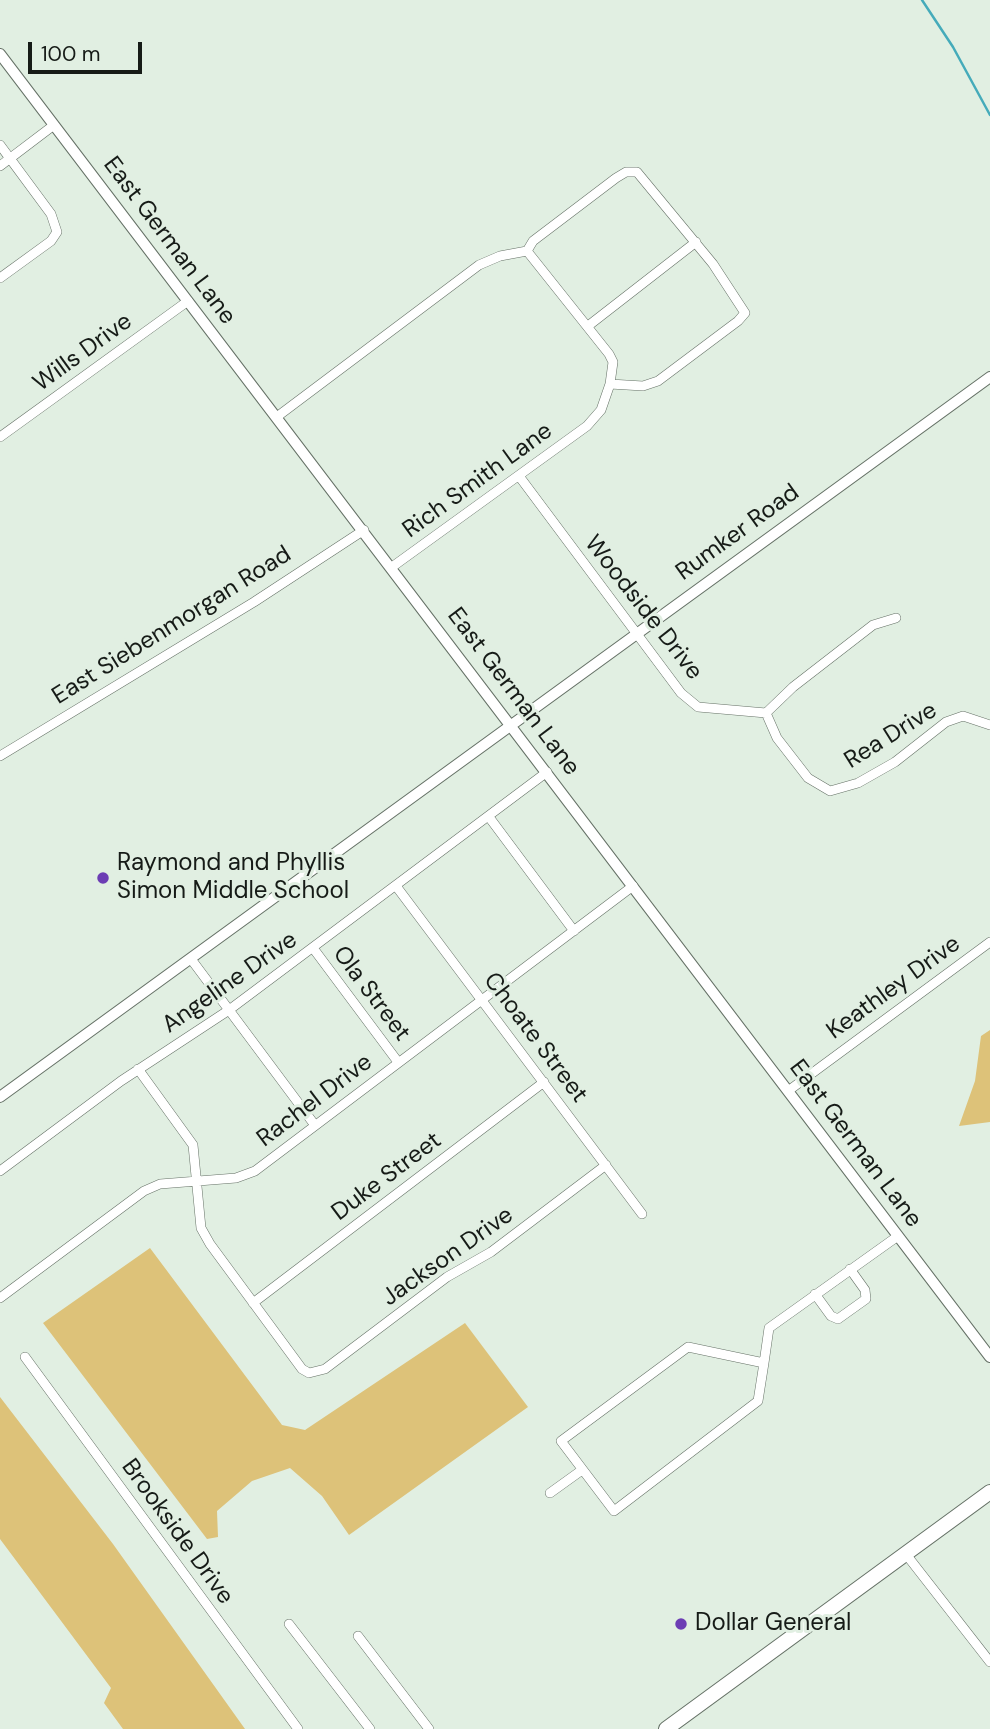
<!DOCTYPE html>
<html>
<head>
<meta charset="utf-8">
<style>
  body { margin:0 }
  #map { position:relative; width:990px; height:1729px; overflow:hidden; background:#e1efe2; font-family:"DM Sans",sans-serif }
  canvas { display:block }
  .scale { position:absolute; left:28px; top:42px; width:114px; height:32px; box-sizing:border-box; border:4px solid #161b17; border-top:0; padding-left:9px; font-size:21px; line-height:24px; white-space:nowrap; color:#161b17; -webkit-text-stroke:5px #e1efe2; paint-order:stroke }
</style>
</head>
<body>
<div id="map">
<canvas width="990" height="1729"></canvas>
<div class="scale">100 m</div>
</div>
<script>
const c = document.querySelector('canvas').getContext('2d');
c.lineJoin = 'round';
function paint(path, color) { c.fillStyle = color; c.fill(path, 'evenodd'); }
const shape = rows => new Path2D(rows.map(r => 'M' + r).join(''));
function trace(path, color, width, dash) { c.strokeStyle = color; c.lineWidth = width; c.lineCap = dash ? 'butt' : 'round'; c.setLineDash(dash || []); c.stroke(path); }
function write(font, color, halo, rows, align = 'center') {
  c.font = font + ' "DM Sans",sans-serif'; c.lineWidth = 6; c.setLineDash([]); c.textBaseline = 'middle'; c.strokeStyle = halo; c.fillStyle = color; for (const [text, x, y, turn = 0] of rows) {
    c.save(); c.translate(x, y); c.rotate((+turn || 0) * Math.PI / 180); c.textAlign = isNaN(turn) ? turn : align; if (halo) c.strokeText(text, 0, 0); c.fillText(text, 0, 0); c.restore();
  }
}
const green = shape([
  [990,1030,990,1122,959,1126,975,1081,981,1036],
  [150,1248,282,1425,305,1430,465,1323,528,1407,349,1535,322,1496,290,1468,252,1481,217,1511,218,1537,207,1539,43,1323],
  [0,1397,113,1544,245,1729,123,1729,104,1703,111,1688,0,1539]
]);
const stream = shape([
  [922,0,953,47,990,115]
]);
const minor = shape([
  [0,145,51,214,57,232,51,241,0,278],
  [0,166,54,125],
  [588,326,696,242],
  [278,416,479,265,500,256,527,251],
  [0,437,188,301],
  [519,476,681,693,698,707,766,713],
  [392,567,587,426,601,410,610,384,613,362,609,354,527,251,533,241,616,178,626,172,637,172,713,264,745,313,738,321,658,381,643,386,610,384],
  [766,713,777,738,808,778,830,791,858,783,895,762,946,722,963,716,990,725],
  [766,713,793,687,873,625,896,618],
  [0,756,254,602,364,530],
  [489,817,574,931],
  [396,886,642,1214],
  [313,948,398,1062],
  [191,959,314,1124],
  [138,1069,193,1145,201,1228,210,1244,302,1369,309,1373,325,1369,447,1277,491,1252,606,1165],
  [788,1091,990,942],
  [0,1171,121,1081,229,1010,547,772],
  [815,1294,831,1316,838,1319,866,1299,865,1290,850,1269],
  [0,1298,144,1191,160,1184,236,1178,255,1171,633,886],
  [253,1303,544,1082],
  [25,1357,298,1729],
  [764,1363,688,1347,561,1441,614,1511,758,1401,764,1363,769,1328,898,1236],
  [550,1493,582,1470],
  [905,1553,990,1662],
  [289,1624,370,1729],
  [358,1636,429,1729]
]);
const tertiary = shape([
  [0,54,990,1357],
  [0,1097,990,377]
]);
const trunk = shape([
  [666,1729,990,1492]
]);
const markers = [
  [103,878,7,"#6c3db4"],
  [681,1624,7,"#6c3db4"]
];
const streetNames = [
  ["East German Lane",169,241,53],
  ["Wills Drive",83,353,-36],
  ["Rich Smith Lane",478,481,-36],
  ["Rumker Road",738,533,-36],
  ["Woodside Drive",643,608,52],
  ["East Siebenmorgan Road",172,626,-32],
  ["East German Lane",513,692,53],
  ["Rea Drive",891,736,-32],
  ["Angeline Drive",230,983,-35],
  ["Keathley Drive",894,988,-36],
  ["Ola Street",371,994,53],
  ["Choate Street",535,1038,53],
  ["Rachel Drive",315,1101,-37],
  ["East German Lane",855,1144,53],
  ["Duke Street",387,1177,-37],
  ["Jackson Drive",448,1257,-35],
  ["Brookside Drive",177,1532,54]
];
const poiNames = [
  ["Raymond and Phyllis",117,864],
  ["Simon Middle School",117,892],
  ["Dollar General",695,1624]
];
paint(green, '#ddc279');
trace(stream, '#45abba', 2.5);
trace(minor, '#657166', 10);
trace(tertiary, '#657166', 12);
trace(trunk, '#657166', 16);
trace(minor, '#fff', 9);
trace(tertiary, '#fff', 10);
trace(trunk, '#fff', 14);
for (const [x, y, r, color] of markers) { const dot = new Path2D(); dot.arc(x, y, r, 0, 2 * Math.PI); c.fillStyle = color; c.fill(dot); trace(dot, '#e1efe2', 2.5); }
write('24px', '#161b17', '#e1efe2', streetNames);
write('24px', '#161b17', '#e1efe2', poiNames, 'left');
</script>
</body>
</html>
